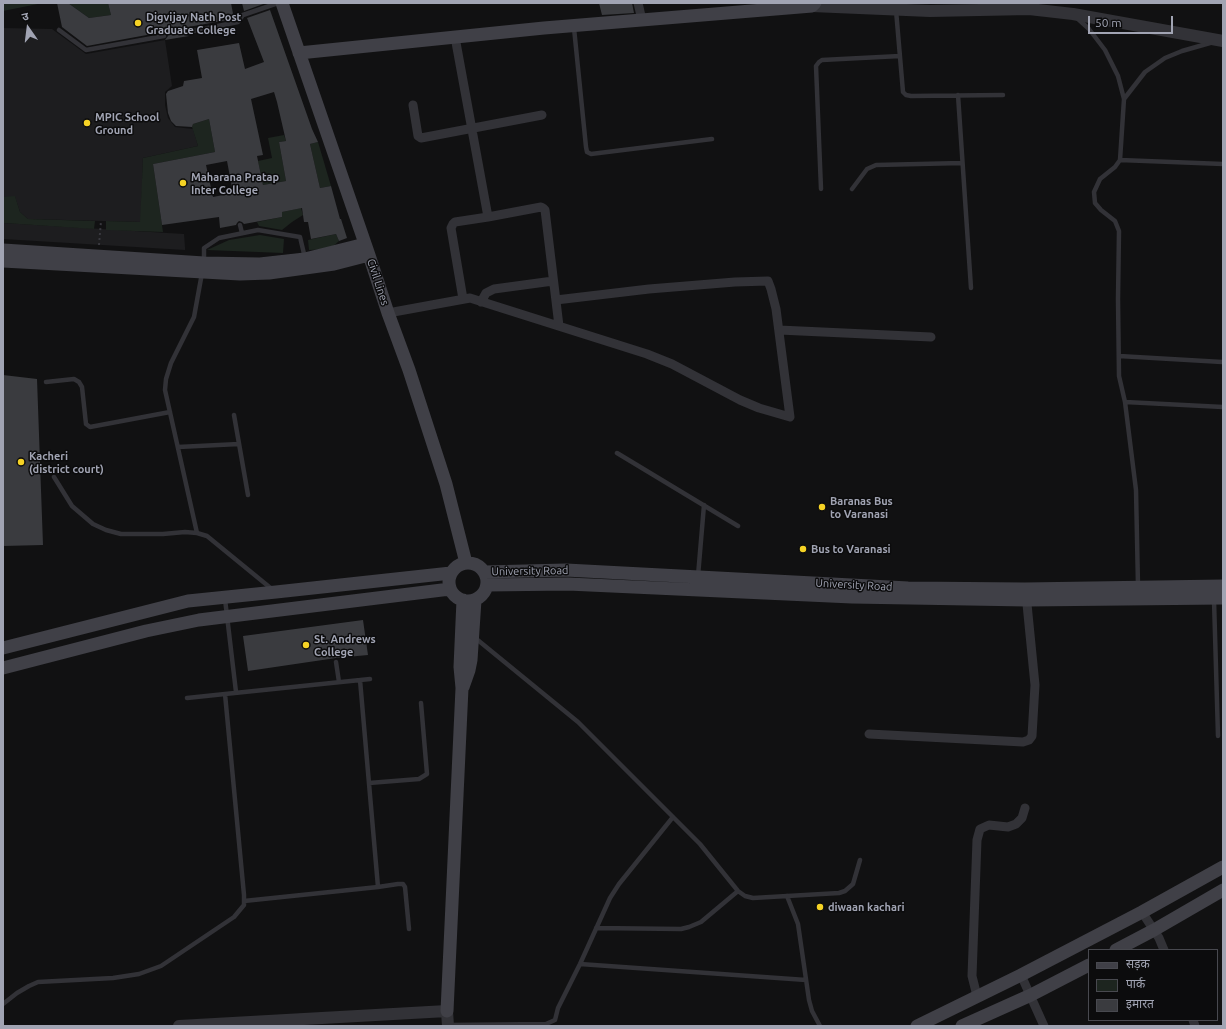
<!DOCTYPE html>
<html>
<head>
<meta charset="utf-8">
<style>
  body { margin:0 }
  #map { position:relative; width:1226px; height:1029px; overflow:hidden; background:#111112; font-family:Ubuntu,"Noto Sans Devanagari",sans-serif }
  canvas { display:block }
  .frame { position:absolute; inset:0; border:4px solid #a1a4b3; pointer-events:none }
  .legend { position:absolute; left:1088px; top:949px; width:130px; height:72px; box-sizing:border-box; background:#0c0c0d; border:1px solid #48494f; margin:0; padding:5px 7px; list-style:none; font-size:12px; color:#a1a4b3 }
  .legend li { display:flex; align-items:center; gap:8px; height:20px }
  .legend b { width:20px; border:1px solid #48494f }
  .north { position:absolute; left:8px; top:8px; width:40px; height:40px; -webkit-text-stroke:3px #0c0c0d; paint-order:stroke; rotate:346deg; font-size:11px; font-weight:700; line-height:16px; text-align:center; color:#a1a4b3 }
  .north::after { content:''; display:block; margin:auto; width:14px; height:18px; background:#a1a4b3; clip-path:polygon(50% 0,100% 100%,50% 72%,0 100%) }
  .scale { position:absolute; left:1088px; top:16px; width:85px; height:18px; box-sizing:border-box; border:2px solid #a1a4b3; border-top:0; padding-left:5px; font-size:12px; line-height:14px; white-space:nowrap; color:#a1a4b3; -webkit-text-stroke:3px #0c0c0d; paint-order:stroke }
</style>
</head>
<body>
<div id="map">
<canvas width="1226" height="1029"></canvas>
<div class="frame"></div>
<ul class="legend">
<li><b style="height:5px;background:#404047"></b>सड़क</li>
<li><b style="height:11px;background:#1d251f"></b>पार्क</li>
<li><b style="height:11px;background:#3a3b3f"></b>इमारत</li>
</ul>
<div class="north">उ</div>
<div class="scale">50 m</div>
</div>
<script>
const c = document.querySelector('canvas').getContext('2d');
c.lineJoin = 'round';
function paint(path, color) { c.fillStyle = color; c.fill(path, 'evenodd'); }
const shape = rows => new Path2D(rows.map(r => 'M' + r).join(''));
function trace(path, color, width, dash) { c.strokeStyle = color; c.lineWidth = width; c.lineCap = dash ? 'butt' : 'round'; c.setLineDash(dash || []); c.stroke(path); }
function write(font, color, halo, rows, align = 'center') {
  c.font = font + ' Ubuntu,sans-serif'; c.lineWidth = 3; c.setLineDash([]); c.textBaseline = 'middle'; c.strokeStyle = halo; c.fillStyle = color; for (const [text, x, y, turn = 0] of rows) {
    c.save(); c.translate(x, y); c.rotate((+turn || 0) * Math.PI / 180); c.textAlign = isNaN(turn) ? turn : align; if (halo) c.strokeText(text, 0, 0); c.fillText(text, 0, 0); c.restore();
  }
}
const built = shape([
  [3,28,52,29,86,54,165,40,172,86,165,92,165,105,168,118,175,127,193,129,198,146,143,158,141,222,28,219,20,212,15,197,3,197],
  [4,223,184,234,185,247,185,250,3,239]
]);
const green = shape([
  [3,3,43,3,3,11],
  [68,3,108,3,111,15,89,18],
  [209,119,215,152,153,164,163,232,106,230,106,221,140,222,143,158,198,146,192,127,193,124],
  [284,135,286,141,279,142,286,181,263,185,258,161,272,158,268,138],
  [318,142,331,186,320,188,310,144],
  [15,196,20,212,28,219,95,221,94,229,4,223,3,218,3,197],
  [301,208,303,215,292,222,282,230,259,226,257,222,282,217,282,212],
  [336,234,339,241,330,249,309,250,308,240],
  [260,235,284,239,283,253,207,250,229,240]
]);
const building = shape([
  [57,3,68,3,89,18,111,15,108,3,231,3,234,19,188,27,184,32,185,35,189,36,165,40,168,36,167,33,163,32,87,46,62,27],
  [242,3,266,3,244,11],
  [599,3,632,3,634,13,602,15],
  [270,10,312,129,318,142,310,144,320,188,331,186,340,219,341,219,347,238,339,241,336,234,311,239,308,222,304,222,302,208,282,212,282,217,244,224,242,222,239,221,237,223,236,225,220,228,219,217,162,225,153,164,215,152,209,119,193,124,192,127,176,126,171,121,168,113,166,94,168,91,183,86,184,81,202,78,197,50,239,43,245,69,264,62,247,18],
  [274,92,277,102,286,141,279,142,286,181,263,185,257,156,263,155,251,99],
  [227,161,233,193,213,197,206,165],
  [3,375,37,379,43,545,3,546],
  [363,620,368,655,336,658,248,671,243,636]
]);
const path = shape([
  [99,245,101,221]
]);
const service = shape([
  [896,10,903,92,906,95,911,96,1003,95],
  [1077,18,1089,29,1105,50,1118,76,1124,99,1120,160,1115,167,1100,179,1094,192,1095,203,1101,210,1115,221,1119,231,1118,299,1119,376,1125,402,1136,490,1138,586],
  [574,28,586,147,587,152,591,154,712,139],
  [59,30,86,50,164,36],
  [188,32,238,22,243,15,278,3],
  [958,95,971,288],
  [1124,99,1145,72,1165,58,1182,51,1210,43],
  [1120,160,1223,164],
  [821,189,816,66,819,62,822,60,900,56],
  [852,189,867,169,876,165,962,163],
  [240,225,242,233],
  [204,261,204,248,219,238,258,230,300,237,305,258],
  [1119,356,1222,362],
  [46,382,74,379,79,382,82,387,86,424,90,427,170,412],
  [1125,402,1223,407],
  [234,415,248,495],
  [178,447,239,444],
  [617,453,738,526],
  [54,477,72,506,93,524,106,530,121,534,163,534,185,532,197,533,207,536,273,590],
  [197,533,165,390,166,379,171,363,194,317,202,273],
  [698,576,704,505],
  [225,599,236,692],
  [1214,600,1218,736],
  [474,637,578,722,700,844,738,891,745,896,753,898,839,893,845,891,853,884,860,860],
  [336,662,339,682],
  [187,698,225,694],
  [369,783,419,779,427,774,421,703],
  [378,887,398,884,403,884,405,887,409,929],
  [787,896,798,924,809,1000,812,1011,820,1026],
  [244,901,378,887,360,680],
  [596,928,681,929,689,927,701,922,738,891],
  [580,964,806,980],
  [3,1004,17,993,29,986,38,982,113,978,139,974,161,966,234,917,244,905,244,895,225,694,370,679],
  [449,1025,546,1024,555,1020,558,1008,580,964,610,898,619,884,673,817]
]);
const minor = shape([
  [638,3,642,20],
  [455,37,488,217],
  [413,105,418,136,421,138,542,115],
  [463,299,451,228,453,224,455,222,488,217,541,207,543,208,545,210,559,326],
  [481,302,486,293,494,289,553,281],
  [388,313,470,298,647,354,672,364,740,400,759,408,790,417,776,309,771,289,768,281,735,282,649,289,556,300],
  [779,330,931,337],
  [869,734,1023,742,1029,740,1032,736,1035,685,1026,594],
  [1142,912,1159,938,1164,950],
  [1021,975,1044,1026],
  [977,996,972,976,977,840,980,829,989,825,1008,827,1016,824,1022,818,1025,808],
  [1193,1020,1195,1026]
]);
const tertiary = shape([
  [811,3,812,6,930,11,1029,9,1073,14,1223,41],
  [179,1026,447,1011,448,1026]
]);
const secondary = shape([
  [282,3,369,255,388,313,409,370,446,484,466,563],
  [299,53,544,28,812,6,815,3],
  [3,250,204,263,260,264,305,259,365,244],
  [3,261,240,274,269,273,334,264,369,255],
  '449 582a19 19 0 1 1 38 0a19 19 0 1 1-38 0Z',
  [485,572,566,570,908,588,1025,589,1223,586],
  [487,585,568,584,852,597,1027,600,1223,598],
  [3,648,188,601,276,592,451,573],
  [3,668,146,631,199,620,450,589],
  [463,687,469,670,471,660,475,600],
  [1116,950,1154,930,1223,890],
  [447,1011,462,688,460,667,463,600],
  [917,1026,1021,975,1142,912,1223,867],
  [962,1026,1031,995,1089,965]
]);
const markers = [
  [138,23,4,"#f6d325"],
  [87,123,4,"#f6d325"],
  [183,183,4,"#f6d325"],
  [21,462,4,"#f6d325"],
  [822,507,4,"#f6d325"],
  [803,549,4,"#f6d325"],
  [306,645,4,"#f6d325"],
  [820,907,4,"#f6d325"]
];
const poiNames = [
  ["Digvijay Nath Post",146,17],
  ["Graduate College",146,30],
  ["MPIC School",95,117],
  ["Ground",95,130],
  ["Maharana Pratap",191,177],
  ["Inter College",191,190],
  ["Kacheri",29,456],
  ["(district court)",29,469],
  ["Baranas Bus",830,501],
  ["to Varanasi",830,514],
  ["Bus to Varanasi",811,549],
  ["St. Andrews",314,639],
  ["College",314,652],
  ["diwaan kachari",828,907]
];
const streetNames = [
  ["Civil Lines",378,282,72],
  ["University Road",530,571,-1],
  ["University Road",854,585,3]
];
paint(built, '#1d1d1f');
paint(green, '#1d251f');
paint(building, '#3a3b3f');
trace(path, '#38383e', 2, [2, 3]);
trace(service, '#323237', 4.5);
trace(minor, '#323237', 9);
trace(tertiary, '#323237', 12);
trace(secondary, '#404047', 13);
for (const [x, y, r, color] of markers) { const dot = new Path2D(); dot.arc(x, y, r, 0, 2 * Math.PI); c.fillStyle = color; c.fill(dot); trace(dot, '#0c0c0d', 1.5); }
write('bold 11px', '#a1a4b3', '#0c0c0d', poiNames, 'left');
write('11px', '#a1a4b3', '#0c0c0d', streetNames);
</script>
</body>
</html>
